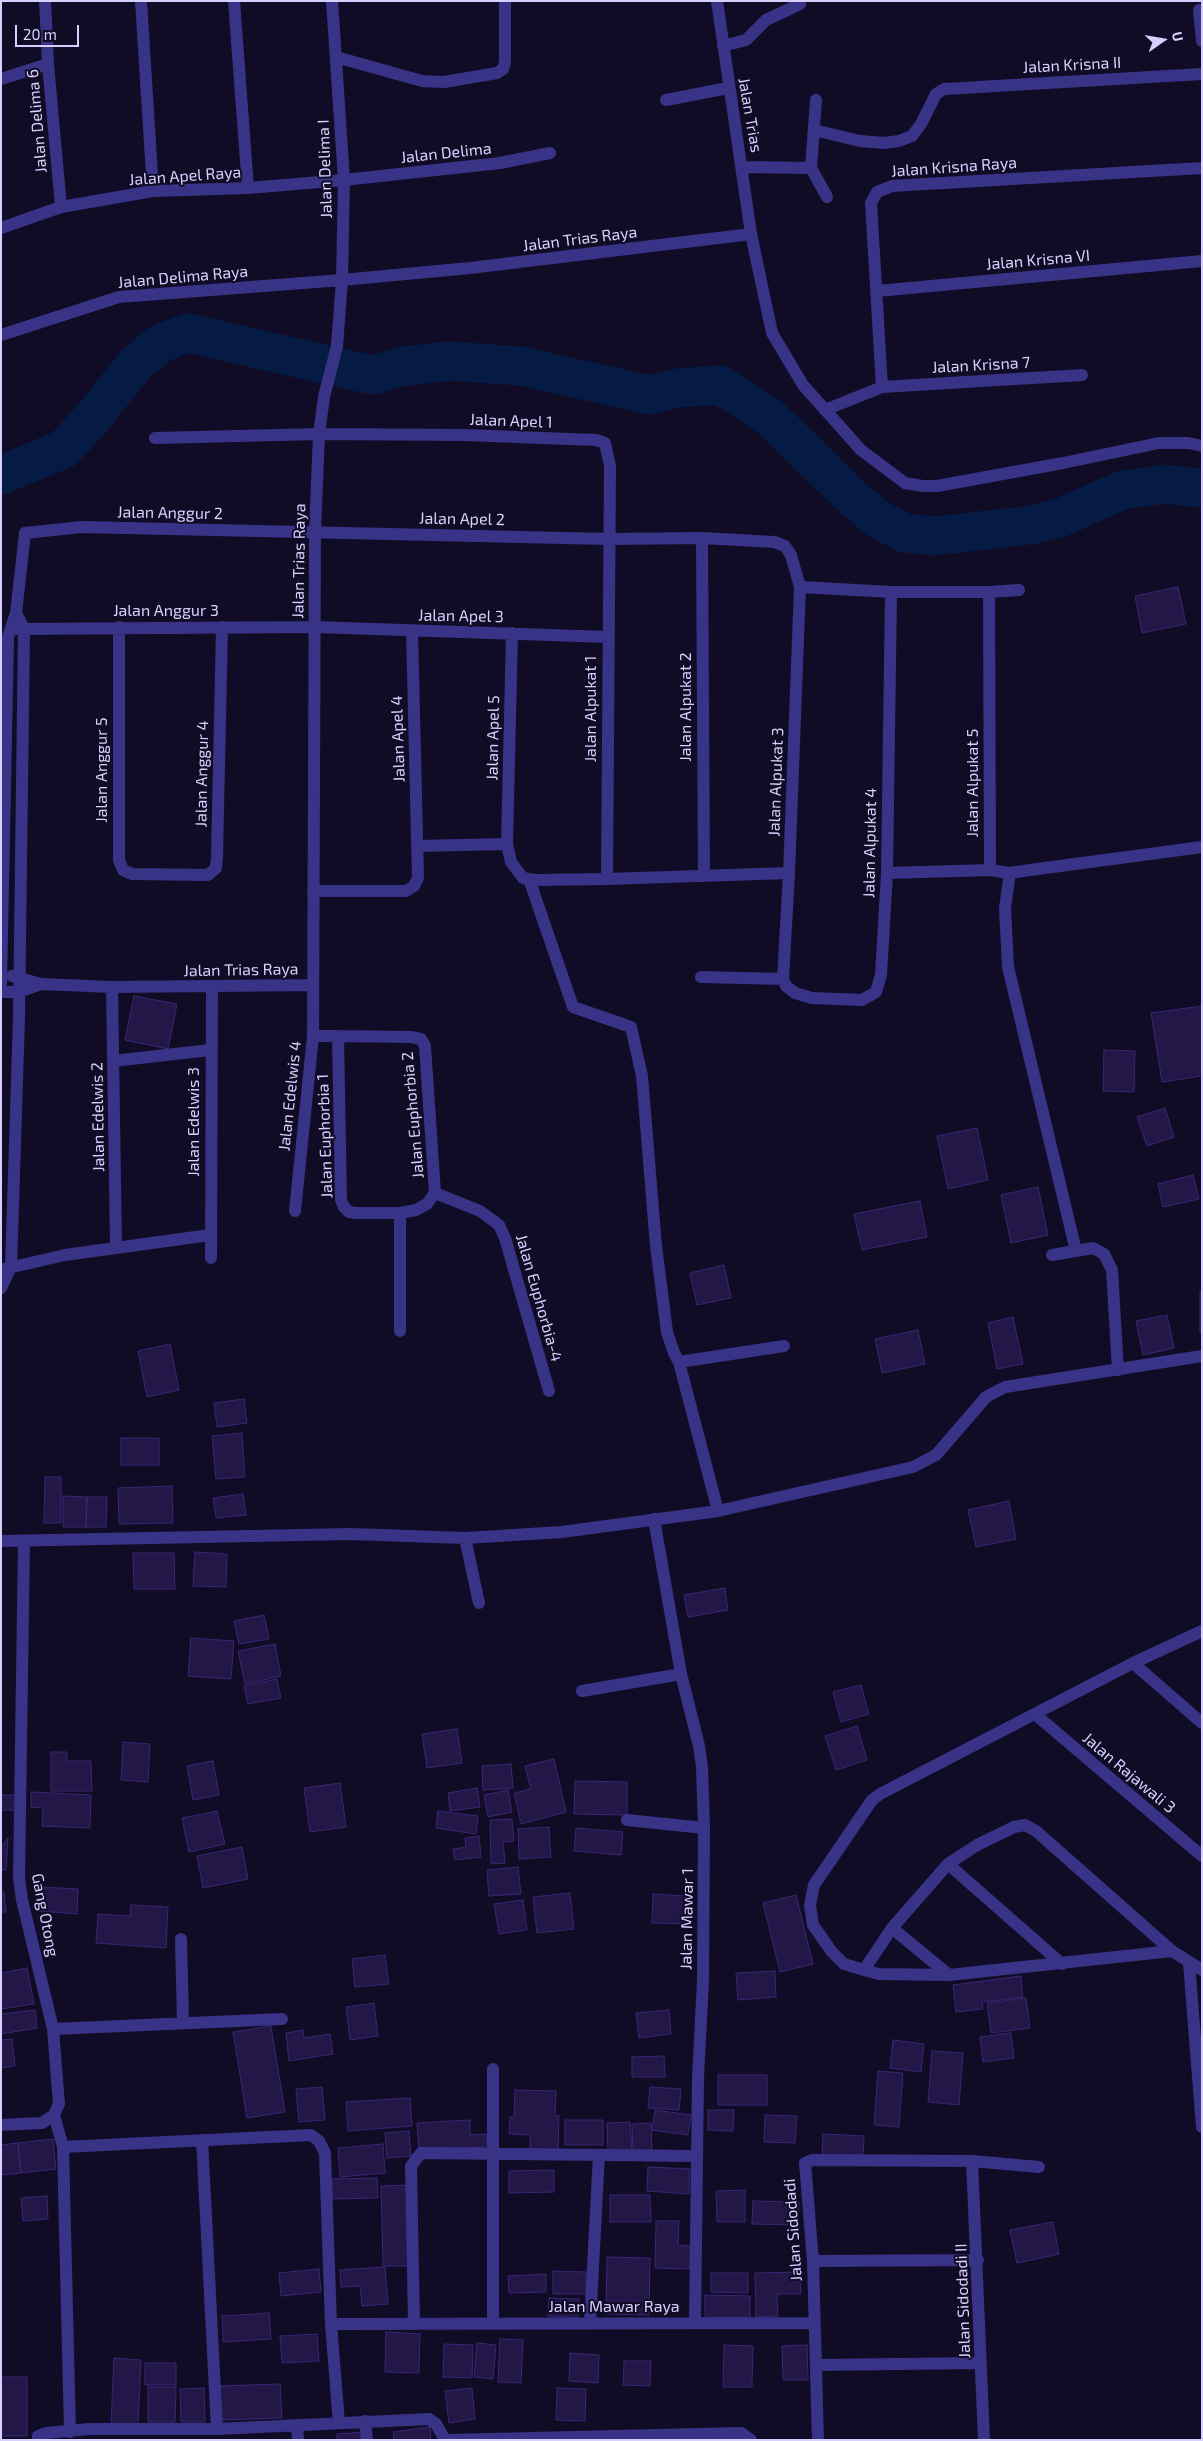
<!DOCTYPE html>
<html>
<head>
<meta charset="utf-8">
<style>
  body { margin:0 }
  #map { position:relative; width:1203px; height:2441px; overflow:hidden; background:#110c25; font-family:"Exo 2",sans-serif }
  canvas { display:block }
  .frame { position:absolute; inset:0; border:2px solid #d7d0ff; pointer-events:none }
  .north { position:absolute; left:1138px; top:15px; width:50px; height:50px; -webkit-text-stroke:4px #110c25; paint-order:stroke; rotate:77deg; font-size:14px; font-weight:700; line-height:20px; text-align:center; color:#d7d0ff }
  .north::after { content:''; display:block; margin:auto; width:18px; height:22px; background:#d7d0ff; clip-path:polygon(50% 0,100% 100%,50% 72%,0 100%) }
  .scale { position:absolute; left:15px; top:25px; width:64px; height:22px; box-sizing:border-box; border:2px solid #d7d0ff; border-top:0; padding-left:6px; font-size:15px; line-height:18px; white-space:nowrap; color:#d7d0ff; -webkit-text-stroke:4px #110c25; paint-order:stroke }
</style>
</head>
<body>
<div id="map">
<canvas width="1203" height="2441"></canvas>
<div class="frame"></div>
<div class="north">U</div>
<div class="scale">20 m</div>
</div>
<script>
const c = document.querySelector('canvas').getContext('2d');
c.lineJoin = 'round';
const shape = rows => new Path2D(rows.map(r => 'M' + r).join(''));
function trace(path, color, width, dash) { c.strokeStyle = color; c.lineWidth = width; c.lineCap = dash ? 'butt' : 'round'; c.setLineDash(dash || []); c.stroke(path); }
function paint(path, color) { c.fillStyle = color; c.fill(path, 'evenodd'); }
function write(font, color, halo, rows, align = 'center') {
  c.font = font + ' "Exo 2",sans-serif'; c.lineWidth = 4; c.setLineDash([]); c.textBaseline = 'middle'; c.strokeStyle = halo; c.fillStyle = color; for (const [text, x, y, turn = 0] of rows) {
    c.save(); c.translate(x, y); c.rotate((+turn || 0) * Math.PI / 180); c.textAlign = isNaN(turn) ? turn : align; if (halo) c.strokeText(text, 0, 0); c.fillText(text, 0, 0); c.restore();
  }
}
const river = shape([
  [1,475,64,449,95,415,137,362,161,343,188,333,372,375,405,366,449,361,520,366,650,395,677,388,720,385,770,417,856,501,878,519,905,533,935,536,1031,525,1062,517,1122,490,1165,484,1202,488]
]);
const building = shape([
  [1178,587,1186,624,1142,633,1135,596,1178,587],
  [134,996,177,1004,168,1049,125,1040,134,996],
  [1202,1006,1202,1076,1162,1082,1151,1013,1202,1006],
  [1104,1050,1135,1051,1134,1092,1103,1091,1104,1050],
  [1165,1108,1174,1137,1147,1146,1137,1117,1165,1108],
  [977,1128,988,1180,948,1189,937,1136,977,1128],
  [1193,1175,1199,1199,1163,1207,1158,1184,1193,1175],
  [1038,1187,1048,1235,1011,1243,1001,1195,1038,1187],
  [920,1201,927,1237,862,1250,854,1214,920,1201],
  [724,1265,731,1298,697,1305,690,1273,724,1265],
  [1200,1291,1202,1291,1202,1333,1200,1333,1200,1291],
  [1167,1315,1174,1348,1143,1355,1136,1321,1167,1315],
  [1013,1317,1023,1364,997,1369,988,1323,1013,1317],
  [918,1330,925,1364,882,1373,875,1339,918,1330],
  [170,1344,179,1390,147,1397,138,1351,170,1344],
  [244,1399,247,1423,217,1427,214,1403,244,1399],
  [242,1433,245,1477,216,1479,212,1436,242,1433],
  [121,1438,159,1438,159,1465,121,1465,121,1438],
  [45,1477,61,1477,61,1523,44,1523,45,1477],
  [172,1486,173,1523,119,1524,118,1488,172,1486],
  [243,1494,246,1515,216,1518,213,1498,243,1494],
  [63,1496,87,1497,86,1527,63,1527,63,1496],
  [87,1497,107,1497,106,1527,86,1527,87,1497],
  [1009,1501,1016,1539,976,1547,968,1510,1009,1501],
  [195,1552,227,1554,226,1587,193,1586,195,1552],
  [133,1553,174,1553,175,1589,134,1589,133,1553],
  [725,1588,728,1610,688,1617,684,1595,725,1588],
  [264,1615,269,1639,239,1644,234,1621,264,1615],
  [191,1638,234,1641,231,1679,188,1676,191,1638],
  [275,1644,281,1676,245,1684,238,1651,275,1644],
  [277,1679,281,1698,248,1704,244,1686,277,1679],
  [861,1685,869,1714,841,1722,833,1692,861,1685],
  [857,1726,867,1760,836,1770,825,1736,857,1726],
  [457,1729,462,1763,427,1768,422,1734,457,1729],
  [123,1742,150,1744,148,1782,121,1780,123,1742],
  [51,1752,67,1752,67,1761,91,1761,92,1791,51,1791,51,1752],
  [554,1759,566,1812,521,1824,514,1793,531,1789,525,1766,554,1759],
  [213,1761,219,1795,193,1800,187,1766,213,1761],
  [511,1764,513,1788,483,1790,482,1766,511,1764],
  [575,1781,627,1782,627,1815,574,1814,575,1781],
  [340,1783,346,1827,310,1832,304,1788,340,1783],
  [477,1788,480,1807,450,1811,448,1793,477,1788],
  [508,1790,512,1812,488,1817,484,1795,508,1790],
  [31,1792,91,1795,90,1828,42,1826,43,1808,31,1807,31,1792],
  [1,1795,15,1795,15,1810,1,1810,1,1795],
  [217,1811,225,1844,189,1852,182,1818,217,1811],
  [438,1811,478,1816,476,1834,436,1828,438,1811],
  [512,1819,514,1841,503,1842,505,1863,491,1864,490,1820,512,1819],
  [549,1827,551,1857,519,1859,518,1829,549,1827],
  [576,1828,623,1832,621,1855,574,1851,576,1828],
  [479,1836,481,1857,455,1860,453,1849,466,1847,465,1838,479,1836],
  [8,1838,6,1870,1,1870,1,1847,8,1838],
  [242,1847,248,1879,203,1888,197,1856,242,1847],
  [518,1867,521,1894,489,1896,487,1870,518,1867],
  [42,1887,78,1889,77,1914,40,1911,42,1887],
  [1,1892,4,1892,6,1912,1,1912,1,1892],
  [570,1893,574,1929,537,1933,533,1897,570,1893],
  [653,1894,687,1896,686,1924,652,1923,653,1894],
  [796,1895,813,1964,780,1972,763,1903,796,1895],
  [523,1900,527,1930,499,1934,494,1904,523,1900],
  [131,1905,168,1907,166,1948,96,1943,98,1914,130,1916,131,1905],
  [385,1955,389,1984,355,1987,352,1959,385,1955],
  [27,1968,34,2004,1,2009,1,1973,27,1968],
  [775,1971,776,1997,738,2000,736,1973,775,1971],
  [1021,1976,1023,1997,982,2002,983,2009,956,2012,953,1985,1021,1976],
  [1026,1998,1030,2028,991,2033,987,2003,1026,1998],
  [374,2003,378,2036,350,2040,346,2007,374,2003],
  [35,2010,37,2028,1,2034,1,2014,35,2010],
  [669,2010,671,2034,639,2038,636,2013,669,2010],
  [271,2026,285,2112,247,2118,233,2032,271,2026],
  [303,2030,304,2038,330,2034,333,2054,289,2061,286,2033,303,2030],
  [1011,2033,1014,2058,983,2062,980,2037,1011,2033],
  [12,2039,15,2066,1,2068,1,2040,12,2039],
  [893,2040,924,2044,921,2072,890,2068,893,2040],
  [932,2051,963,2053,959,2105,928,2102,932,2051],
  [664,2056,665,2077,632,2077,632,2057,664,2056],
  [878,2071,903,2073,899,2127,874,2125,878,2071],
  [718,2075,767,2075,767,2105,718,2105,718,2075],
  [322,2087,325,2120,299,2122,296,2089,322,2087],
  [650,2087,681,2089,679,2110,648,2108,650,2087],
  [515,2090,556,2091,555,2116,559,2116,558,2150,530,2149,530,2135,509,2134,510,2117,514,2117,515,2090],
  [410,2098,412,2126,348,2131,346,2102,410,2098],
  [655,2110,691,2115,688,2135,652,2130,655,2110],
  [708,2110,734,2110,733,2131,708,2130,708,2110],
  [765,2115,797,2116,795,2143,764,2142,765,2115],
  [470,2120,470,2135,487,2134,487,2147,419,2150,417,2123,470,2120],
  [565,2120,603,2120,603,2145,565,2145,565,2120],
  [630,2122,632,2151,608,2152,607,2123,630,2122],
  [651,2123,652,2150,633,2151,632,2124,651,2123],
  [409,2131,411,2156,387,2158,385,2133,409,2131],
  [823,2134,864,2136,863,2157,822,2155,823,2134],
  [53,2139,56,2169,21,2173,18,2143,53,2139],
  [18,2143,21,2173,2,2175,1,2145,18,2143],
  [383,2144,385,2173,340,2177,338,2148,383,2144],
  [648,2167,690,2169,689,2194,647,2191,648,2167],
  [554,2170,554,2192,509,2193,509,2171,554,2170],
  [377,2178,378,2198,332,2199,332,2179,377,2178],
  [409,2185,411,2266,383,2266,381,2186,409,2185],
  [745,2190,745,2222,717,2222,716,2191,745,2190],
  [610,2195,650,2195,651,2222,610,2222,610,2195],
  [47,2196,48,2219,23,2221,21,2198,47,2196],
  [753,2201,799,2202,798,2225,752,2224,753,2201],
  [656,2221,679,2221,678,2245,690,2246,690,2269,655,2268,656,2221],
  [1053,2222,1059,2254,1017,2263,1010,2230,1053,2222],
  [607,2257,650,2258,649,2315,606,2314,607,2257],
  [385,2267,388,2304,362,2306,360,2286,341,2287,340,2270,385,2267],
  [319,2269,321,2292,281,2296,279,2273,319,2269],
  [553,2271,586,2272,586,2294,553,2294,553,2271],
  [800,2272,801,2294,777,2294,778,2316,756,2317,755,2273,800,2272],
  [711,2273,748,2273,748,2293,711,2292,711,2273],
  [546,2274,546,2292,509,2293,508,2276,546,2274],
  [705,2295,750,2296,750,2317,705,2317,705,2295],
  [549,2298,579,2299,578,2318,548,2316,549,2298],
  [269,2313,271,2339,223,2342,222,2316,269,2313],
  [386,2332,420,2334,419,2373,385,2372,386,2332],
  [317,2334,319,2361,282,2363,280,2336,317,2334],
  [500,2339,523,2340,521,2383,498,2382,500,2339],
  [477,2343,496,2345,493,2379,474,2377,477,2343],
  [444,2344,473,2345,472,2378,443,2377,444,2344],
  [724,2345,753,2346,752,2387,723,2387,724,2345],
  [807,2345,808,2380,783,2380,782,2346,807,2345],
  [570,2353,599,2355,598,2383,569,2381,570,2353],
  [114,2358,141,2360,138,2425,111,2424,114,2358],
  [624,2361,651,2361,650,2386,623,2385,624,2361],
  [145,2363,176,2363,176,2385,145,2385,145,2363],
  [1,2377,27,2377,27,2436,1,2436,1,2377],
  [280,2384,282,2418,221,2420,219,2386,280,2384],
  [148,2387,176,2387,175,2422,148,2422,148,2387],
  [204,2388,205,2422,181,2422,180,2389,204,2388],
  [472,2388,475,2419,449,2423,445,2391,472,2388],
  [557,2388,586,2389,585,2421,556,2420,557,2388],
  [430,2427,431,2440,394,2440,393,2432,430,2427],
  [364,2432,364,2440,337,2440,337,2434,364,2432]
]);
const minor = shape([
  [45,1,48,64,61,207],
  [141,1,153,191],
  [234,1,248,188],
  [717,1,751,234,772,333,803,385,861,450,905,483,922,486,937,486,1063,463,1159,443,1188,443,1202,446],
  [1199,10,1202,41],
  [723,46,746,40,766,20,800,4],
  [336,57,422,81,444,82,497,73,503,69,505,62,505,1],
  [1,79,48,64],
  [666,100,728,88],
  [816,100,811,168,827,197],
  [814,130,860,141,884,143,899,141,912,136,921,124,936,94,944,89,1202,74],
  [743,167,811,168],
  [1,228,61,207,153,191,248,188,344,180,500,163,550,153],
  [877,291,1202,261],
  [1,335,119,297,342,280,344,180,332,1],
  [882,387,1082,375],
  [825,410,882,387,871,203,877,192,892,186,1202,168],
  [155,438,319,434,465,435,596,440,605,443,610,466,607,879],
  [702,538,704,876],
  [800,587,891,592,989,592,1019,590],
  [119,627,119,860,123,870,132,874,208,875,216,868,217,857,222,627],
  [16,629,315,627,608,637],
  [512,633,507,844,511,862,523,878,535,880,607,879,789,873],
  [417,846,507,844],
  [990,870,1010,873,1030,870,1202,847],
  [887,873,990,870,989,592],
  [1010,873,1005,908,1008,967,1076,1251],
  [529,879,573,1007,631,1027,642,1076,656,1246,667,1332,674,1353,679,1362,718,1511],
  [313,891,406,891,414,886,418,878,412,631],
  [12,976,41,984,112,987,313,985],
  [701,977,783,979],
  [1,984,8,637,16,613,25,533,82,527,608,539,702,538,774,542,785,546,791,555,800,587,789,873,783,979,786,986,795,993,812,998,862,1000,876,992,881,975,887,873,891,592],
  [112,987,116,1248],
  [1,992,18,992,41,984],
  [313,1036,338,1036,411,1037,421,1039,425,1046,435,1193,427,1204,416,1210,400,1213,356,1213,349,1212,344,1207,341,1200,338,1036],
  [113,1061,210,1050],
  [435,1193,480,1211,499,1225,505,1238,549,1391],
  [295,1211,313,1036,315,532,319,434,324,397,337,346,342,280,470,268,751,234],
  [1052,1255,1093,1248,1104,1254,1112,1270,1118,1370],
  [211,1258,212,987],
  [4,1269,65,1255,210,1235],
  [1,1288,11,1267,19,1018,24,629,16,613],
  [400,1331,400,1213],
  [679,1362,784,1346],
  [654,1519,681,1674,699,1746,702,1767,704,1828,703,1980,698,2078,695,2323],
  [465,1538,479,1603],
  [1,1541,351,1534,465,1538,562,1532,718,1511,913,1467,936,1455,986,1397,1005,1387,1202,1356],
  [1133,1663,1202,1723],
  [582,1691,681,1674],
  [1036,1715,1202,1856],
  [627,1820,704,1828],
  [948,1864,1062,1964],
  [892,1928,949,1975],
  [181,1939,183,2023],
  [1172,1951,949,1975,878,1974,844,1964,832,1952,813,1925,810,1905,814,1885,872,1800,880,1794,1133,1663,1202,1631],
  [1189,1963,1202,2127],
  [864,1970,892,1928,948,1864,977,1845,1014,1827,1025,1825,1036,1831,1172,1951,1202,1970],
  [53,2029,282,2019],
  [54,2115,63,2147,70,2432],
  [1,2125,42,2123,54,2115,59,2104,53,2029,22,1900,19,1878,24,1542],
  [202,2140,217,2429],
  [63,2147,311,2135,319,2141,325,2153,331,2324,339,2423],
  [972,2161,984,2440],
  [813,2261,978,2260],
  [493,2323,493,2069],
  [590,2323,599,2155],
  [331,2324,814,2323],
  [414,2324,411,2166,421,2153,697,2156],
  [816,2365,981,2363],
  [365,2421,367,2440],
  [297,2425,298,2440],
  [38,2440,38,2436,46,2433,89,2429,217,2429,429,2419,436,2424,445,2440],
  [449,2440,741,2433,751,2440],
  [818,2440,813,2261,805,2163,812,2160,972,2161,1039,2167]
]);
const streetNames = [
  ["Jalan Krisna II",1072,65,-3],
  ["Jalan Trias",750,115,80],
  ["Jalan Delima 6",37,121,-95],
  ["Jalan Delima",446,153,-6],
  ["Jalan Krisna Raya",954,167,-4],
  ["Jalan Delima I",325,169,-92],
  ["Jalan Apel Raya",185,176,-4],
  ["Jalan Trias Raya",580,239,-7],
  ["Jalan Krisna VI",1038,260,-5],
  ["Jalan Delima Raya",183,277,-5],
  ["Jalan Krisna 7",981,365,-3],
  ["Jalan Apel 1",511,421,2],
  ["Jalan Anggur 2",170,513,1],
  ["Jalan Apel 2",462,519,1],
  ["Jalan Trias Raya",299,561,-89],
  ["Jalan Anggur 3",166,611],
  ["Jalan Apel 3",461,616,1],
  ["Jalan Alpukat 2",686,707,-90],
  ["Jalan Alpukat 1",591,709,-90],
  ["Jalan Apel 5",493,738,-89],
  ["Jalan Apel 4",398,739,-92],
  ["Jalan Anggur 5",102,770,-90],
  ["Jalan Anggur 4",202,774,-89],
  ["Jalan Alpukat 3",776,782,-88],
  ["Jalan Alpukat 5",973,783,-90],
  ["Jalan Alpukat 4",870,843,-89],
  ["Jalan Trias Raya",241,970,-1],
  ["Jalan Edelwis 4",290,1096,-84],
  ["Jalan Euphorbia 2",413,1115,-95],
  ["Jalan Edelwis 2",98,1117,-91],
  ["Jalan Edelwis 3",194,1122,-90],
  ["Jalan Euphorbia 1",325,1136,-92],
  ["Jalan Euphorbia-4",539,1298,74],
  ["Jalan Rajawali 3",1129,1773,40],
  ["Gang Otong",45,1915,79],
  ["Jalan Mawar 1",687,1919,-89],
  ["Jalan Sidodadi",793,2230,-94],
  ["Jalan Sidodadi II",963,2301,-92],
  ["Jalan Mawar Raya",614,2307]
];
trace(river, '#051b44', 39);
paint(building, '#221747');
trace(building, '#392775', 1);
trace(minor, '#393388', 12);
write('16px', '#d7d0ff', '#110c25', streetNames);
</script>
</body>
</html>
